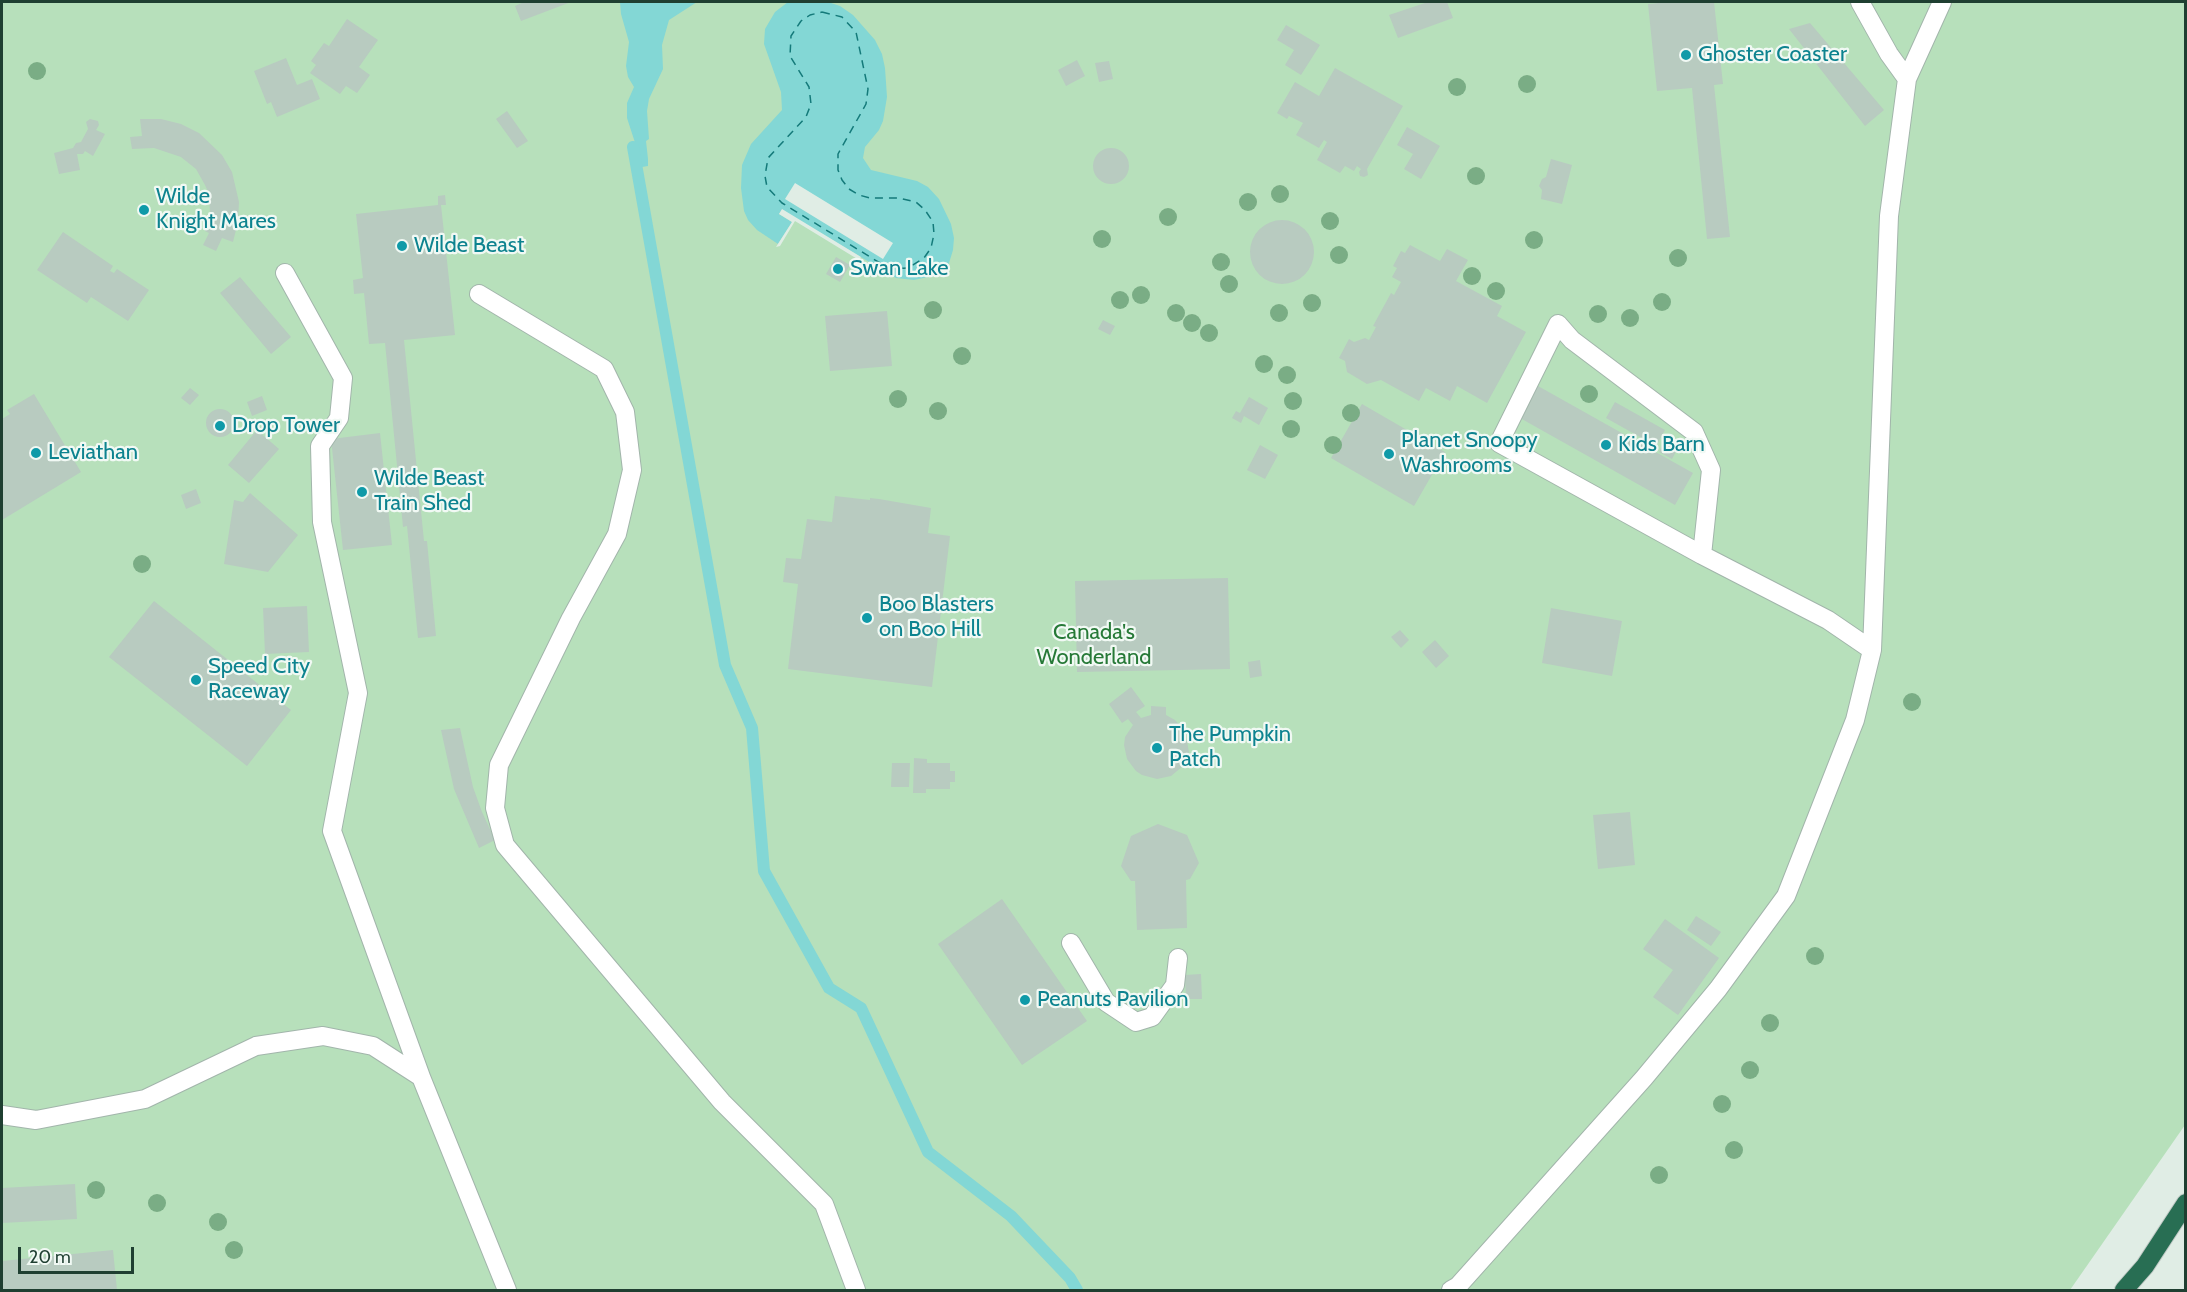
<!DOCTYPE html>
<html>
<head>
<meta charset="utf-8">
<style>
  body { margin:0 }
  #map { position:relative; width:2187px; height:1292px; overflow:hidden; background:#e0ede5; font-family:Cabin,sans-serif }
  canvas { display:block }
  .frame { position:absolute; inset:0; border:3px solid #1f3f31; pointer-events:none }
  .scale { position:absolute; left:18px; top:1247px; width:116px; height:27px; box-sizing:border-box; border:3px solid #1f3f31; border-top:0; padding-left:8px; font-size:18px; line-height:21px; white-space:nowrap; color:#1f3f31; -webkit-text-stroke:4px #f1f9f4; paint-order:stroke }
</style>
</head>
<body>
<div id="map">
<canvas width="2187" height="1292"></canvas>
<div class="frame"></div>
<div class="scale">20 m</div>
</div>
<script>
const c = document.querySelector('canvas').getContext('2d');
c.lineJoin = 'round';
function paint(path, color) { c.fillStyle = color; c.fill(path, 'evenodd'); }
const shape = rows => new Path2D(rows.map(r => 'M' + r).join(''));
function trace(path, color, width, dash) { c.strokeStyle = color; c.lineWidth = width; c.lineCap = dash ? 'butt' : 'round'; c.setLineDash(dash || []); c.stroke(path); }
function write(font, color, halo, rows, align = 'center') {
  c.font = font + ' Cabin,sans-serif'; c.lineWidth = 4.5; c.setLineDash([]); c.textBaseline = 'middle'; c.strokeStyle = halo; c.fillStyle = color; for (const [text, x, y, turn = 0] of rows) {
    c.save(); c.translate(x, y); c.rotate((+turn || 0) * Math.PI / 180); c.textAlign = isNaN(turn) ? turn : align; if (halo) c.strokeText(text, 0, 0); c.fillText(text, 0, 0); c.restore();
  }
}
const green = shape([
  [2,2,2185,2,2185,1125,2070,1290,2,1290]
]);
const water = shape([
  [620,2,697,2,669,20,662,45,663,69,649,99,647,111,649,139,646,141,648,159,648,166,642,167,639,163,640,158,627,118,627,103,634,87,628,77,626,66,629,42,621,14],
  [788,2,828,2,840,6,853,15,875,40,882,54,885,68,887,97,883,121,879,130,865,147,863,158,871,170,917,181,928,187,939,199,951,224,954,238,953,250,946,273,914,280,896,278,782,210,779,214,792,222,778,244,757,230,748,220,744,211,741,188,742,165,751,144,782,110,781,92,764,44,765,29,775,12]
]);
const pier = shape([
  [795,183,893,243,883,259,785,199],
  [782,209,861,257,859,260,795,221,780,246,776,247,792,222,779,214]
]);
const stream = shape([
  [633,147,725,665,752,728,764,871,829,988,861,1008,928,1152,1011,1216,1070,1278,1077,1290]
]);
const ferry = shape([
  [822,12,842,17,856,32,868,89,866,104,838,154,838,170,842,180,849,189,859,195,870,198,899,198,916,202,925,210,933,222,934,234,931,248,924,258,908,268,892,269,880,263,782,203,767,187,765,176,768,158,806,117,811,104,809,87,790,56,791,36,801,21,810,15,822,12]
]);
const building = shape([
  [524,2,571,2,521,21,515,6],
  [1428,2,1447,2,1453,18,1398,38,1389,15],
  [1669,2,1714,2,1723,84,1714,85,1730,237,1707,239,1692,88,1657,91,1648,4],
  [347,19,378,40,359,67,370,75,357,93,346,86,340,94,310,73,316,65,311,61,324,43,329,46],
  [1810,23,1884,110,1865,126,1789,29],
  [1286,25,1320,45,1301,75,1285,65,1294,50,1277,40],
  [286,58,297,85,312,79,320,99,277,117,271,102,267,104,254,71],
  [1077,60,1085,76,1066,86,1058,70],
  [1109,61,1113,79,1099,82,1095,63],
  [1335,68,1403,106,1367,169,1368,175,1364,177,1360,176,1359,172,1361,169,1357,166,1354,171,1345,166,1340,173,1317,160,1327,142,1324,140,1319,148,1296,135,1303,123,1289,116,1287,119,1277,113,1295,82,1319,96],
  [507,111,528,141,517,148,496,119],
  [90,119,98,121,99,125,96,130,105,134,93,156,85,151,83,154,77,154,80,170,59,174,54,153,73,148,76,143,81,142,88,129,86,122],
  [140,119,161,119,181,124,199,133,222,155,232,172,239,202,238,222,233,242,222,238,216,251,203,245,209,233,205,231,210,213,209,194,205,185,196,169,181,157,154,148,132,149,130,137,142,136],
  [1407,127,1440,146,1421,179,1404,169,1413,154,1397,145],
  '1093 166a18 18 0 1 1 36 0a18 18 0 1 1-36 0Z',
  [1551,159,1572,165,1562,204,1541,199,1542,190,1539,186,1542,179,1546,177],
  [445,195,446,205,441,205,455,335,404,340,424,541,427,541,436,636,418,638,407,526,403,527,385,343,369,344,364,293,354,294,353,280,363,278,356,214,438,205,438,196],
  '1250 252a32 32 0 1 1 64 0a32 32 0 1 1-64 0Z',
  [63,232,113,266,110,271,114,273,117,269,149,290,128,321,91,297,87,303,37,270],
  [1410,245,1440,261,1447,249,1468,260,1456,281,1502,306,1497,316,1526,332,1487,403,1457,386,1450,401,1426,388,1419,401,1381,380,1367,384,1347,372,1345,361,1339,358,1349,339,1354,342,1365,338,1369,340,1376,327,1373,326,1391,293,1394,295,1401,282,1392,277,1397,268,1393,266,1401,251,1405,253],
  [836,257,850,265,840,282,826,274],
  [240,277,291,337,271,354,220,293],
  [887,311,892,366,830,371,825,316],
  [1103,320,1115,326,1110,335,1098,329],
  [1538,386,1693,473,1675,505,1520,418],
  [190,388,199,395,190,405,181,398],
  [34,394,81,472,2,520,2,419,10,414,7,410],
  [262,396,267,410,252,416,247,402],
  [1249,397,1268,408,1259,425,1244,416,1241,423,1232,418,1236,411,1240,413],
  [1615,402,1665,430,1656,446,1606,418],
  [1362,404,1445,452,1414,506,1331,458],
  '206 423a14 14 0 1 1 28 0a14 14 0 1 1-28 0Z',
  [257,430,279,449,249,483,228,465],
  [380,433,392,545,343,550,331,439],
  [1666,438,1679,446,1672,459,1659,452],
  [1260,445,1278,455,1265,479,1247,470],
  [196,489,201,503,186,509,181,495],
  [250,493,298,535,268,572,224,564,234,500,243,502],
  [835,496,870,500,870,498,879,499,931,508,928,533,950,536,932,687,788,669,798,584,783,582,786,558,801,559,807,519,832,522],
  [1228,578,1230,669,1077,672,1075,581],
  [154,601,291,710,247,766,109,657],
  [307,606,309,652,265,654,263,608],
  [1551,608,1622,621,1612,676,1542,663],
  [1400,630,1409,640,1401,648,1391,637],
  [1435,640,1449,656,1436,668,1422,652],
  [1260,660,1262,676,1250,678,1248,662],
  [1131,687,1145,706,1136,712,1141,718,1151,715,1151,706,1166,707,1166,715,1175,720,1185,731,1189,752,1183,766,1171,776,1157,779,1142,775,1136,771,1127,759,1124,745,1125,737,1133,725,1128,719,1122,723,1109,704],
  [460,728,473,787,482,812,495,840,479,848,454,789,441,730],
  [914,758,927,759,927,763,950,763,950,771,955,771,955,782,950,782,950,789,926,789,926,793,913,793],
  [892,763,910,763,909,787,891,787],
  [1630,812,1635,865,1598,869,1593,815],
  [1158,824,1187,835,1199,863,1190,879,1186,880,1187,928,1137,930,1135,881,1131,881,1121,866,1131,836],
  [1002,899,1087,1021,1022,1065,938,944],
  [1696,916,1721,932,1711,946,1687,930],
  [1665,919,1719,958,1678,1015,1653,997,1673,970,1643,949],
  [1201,974,1202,999,1186,999,1185,975],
  [75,1184,77,1219,2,1223,2,1188],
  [113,1250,117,1290,2,1290,2,1261]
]);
const service = shape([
  [1860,2,1889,54,1907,79],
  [285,273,343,378,339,418,320,446,322,522,358,693,332,831,421,1077],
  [479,294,604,369,625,412,632,470,617,534,571,618,499,765,495,808,505,845,722,1102,824,1204,856,1290],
  [1702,555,1711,470,1694,432,1572,340,1558,324,1499,443,1702,555,1828,620,1872,650],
  [1071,943,1106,1002,1136,1022,1152,1017,1175,985,1178,958],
  [2,1115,36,1120,145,1099,256,1046,323,1036,373,1046,421,1077,507,1290],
  [1451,1290,1458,1286,1644,1078,1718,989,1786,896,1855,720,1872,650,1889,216,1907,79,1942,2]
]);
const motorway = shape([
  [2124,1290,2145,1266,2186,1203]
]);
const trees = [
  [37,71],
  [1527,84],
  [1457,87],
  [1476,176],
  [1280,194],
  [1248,202],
  [1168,217],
  [1330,221],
  [1102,239],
  [1534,240],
  [1339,255],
  [1678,258],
  [1221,262],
  [1472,276],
  [1229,284],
  [1496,291],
  [1141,295],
  [1120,300],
  [1662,302],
  [1312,303],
  [933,310],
  [1176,313],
  [1279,313],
  [1598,314],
  [1630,318],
  [1192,323],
  [1209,333],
  [962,356],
  [1264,364],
  [1287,375],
  [1589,394],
  [898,399],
  [1293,401],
  [938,411],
  [1351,413],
  [1291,429],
  [1333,445],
  [142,564],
  [1912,702],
  [1815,956],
  [1770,1023],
  [1750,1070],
  [1722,1104],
  [1734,1150],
  [1659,1175],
  [96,1190],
  [157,1203],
  [218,1222],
  [234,1250]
];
const markers = [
  [1686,55,6,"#0f9aa8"],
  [144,210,6,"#0f9aa8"],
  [402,246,6,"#0f9aa8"],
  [838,269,6,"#0f9aa8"],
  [220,426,6,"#0f9aa8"],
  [1606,445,6,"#0f9aa8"],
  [36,453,6,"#0f9aa8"],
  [1389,454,6,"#0f9aa8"],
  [362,492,6,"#0f9aa8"],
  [867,618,6,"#0f9aa8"],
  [196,680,6,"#0f9aa8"],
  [1157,748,6,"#0f9aa8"],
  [1025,1000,6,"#0f9aa8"]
];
const cultureNames = [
  ["Ghoster Coaster",1698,55],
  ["Wilde",156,197],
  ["Knight Mares",156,222],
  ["Wilde Beast",414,246],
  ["Swan Lake",850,269],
  ["Drop Tower",232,426],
  ["Planet Snoopy",1401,441],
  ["Washrooms",1401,466],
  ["Kids Barn",1618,445],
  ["Leviathan",48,453],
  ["Wilde Beast",374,479],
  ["Train Shed",374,504],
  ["Boo Blasters",879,605],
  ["on Boo Hill",879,630],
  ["Speed City",208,667],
  ["Raceway",208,692],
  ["The Pumpkin",1169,735],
  ["Patch",1169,760],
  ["Peanuts Pavilion",1037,1000]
];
const parkNames = [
  ["Canada's",1094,633],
  ["Wonderland",1094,658]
];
paint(green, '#b7e0bb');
paint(water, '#83d7d5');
paint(pier, '#e0ede5');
trace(stream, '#83d7d5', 12);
trace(ferry, '#147a7a', 1.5, [8, 6]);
paint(building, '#b8cbc0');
trace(service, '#a2b5ab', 20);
trace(motorway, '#c0c9c5', 20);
trace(service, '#fff', 18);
trace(motorway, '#286e53', 18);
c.fillStyle = '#7aad85';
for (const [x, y] of trees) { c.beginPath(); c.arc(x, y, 9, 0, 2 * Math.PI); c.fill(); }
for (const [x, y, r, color] of markers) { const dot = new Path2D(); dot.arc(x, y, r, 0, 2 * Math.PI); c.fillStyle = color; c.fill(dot); trace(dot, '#f1f9f4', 2); }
write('22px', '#0d838f', '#f1f9f4', cultureNames, 'left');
write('22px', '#267937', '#f1f9f4', parkNames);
</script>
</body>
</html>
